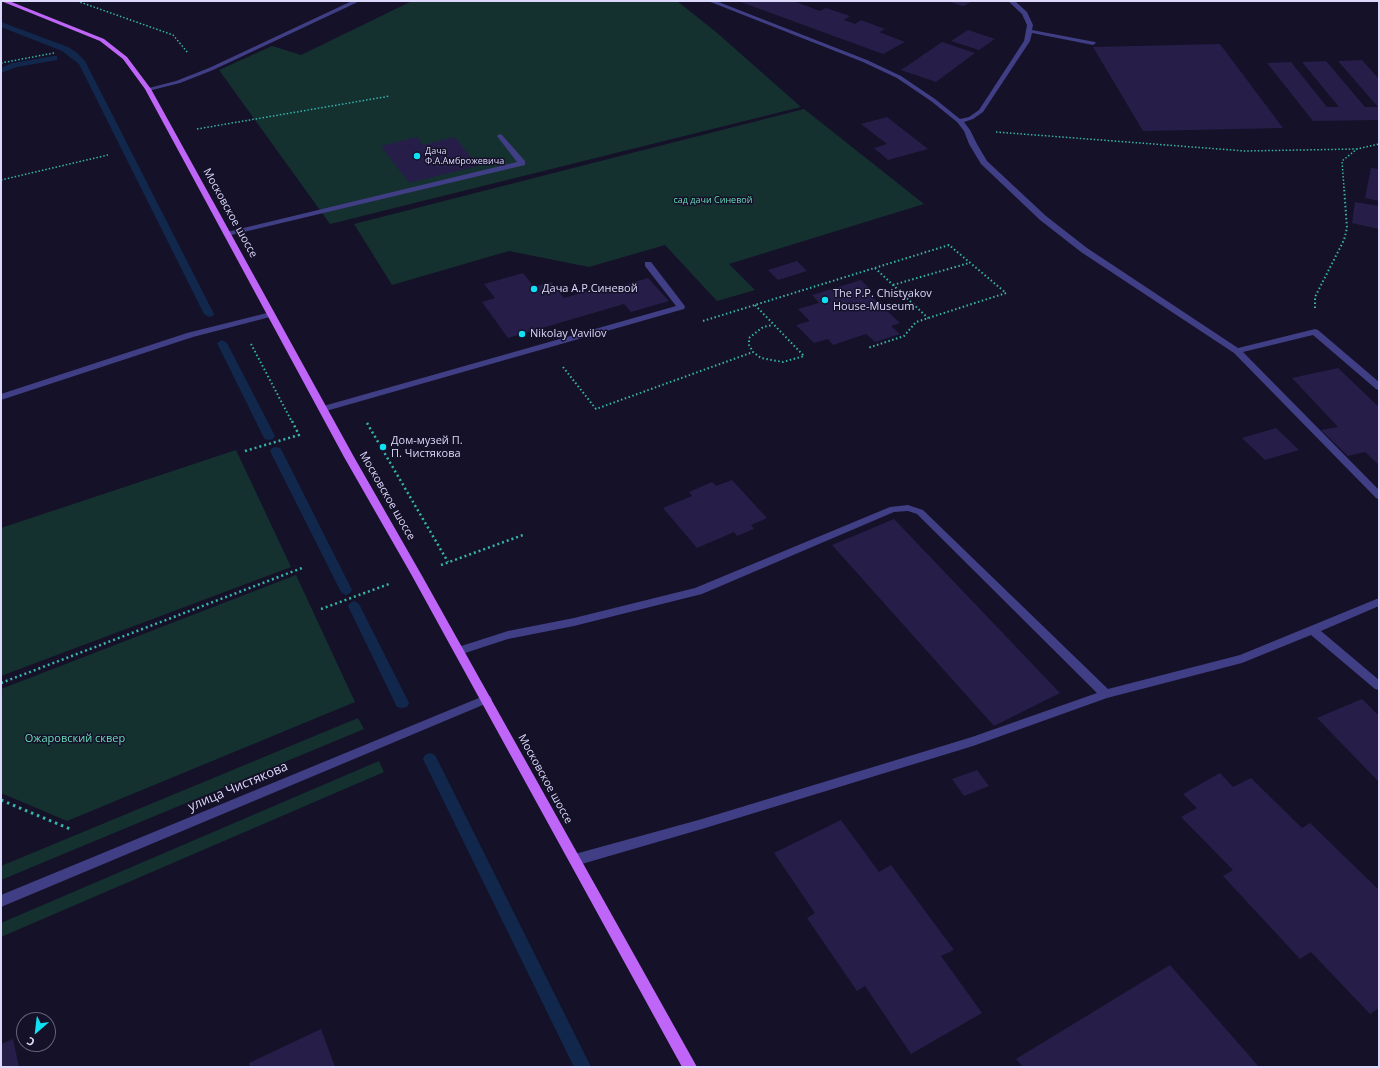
<!DOCTYPE html>
<html>
<head>
<meta charset="utf-8">
<style>
  body { margin:0 }
  #map { position:relative; width:1380px; height:1068px; overflow:hidden; background:#151128; font-family:"Open Sans",sans-serif }
  canvas { display:block }
  .frame { position:absolute; inset:0; border:2px solid #ddd9fd; pointer-events:none }
  .north { position:absolute; left:16px; top:1012px; width:40px; height:40px; box-sizing:border-box; background:#151128; border:1px solid #65617d; border-radius:50%; rotate:208deg; font-size:11px; font-weight:700; line-height:16px; text-align:center; color:#ddd9fd }
  .north::after { content:''; display:block; margin:auto; width:14px; height:18px; background:#0fe1f4; clip-path:polygon(50% 0,100% 100%,50% 72%,0 100%) }
</style>
</head>
<body>
<div id="map">
<canvas width="1380" height="1068"></canvas>
<div class="frame"></div>
<div class="north">С</div>
</div>
<script>
const c = document.querySelector('canvas').getContext('2d');
c.lineJoin = 'round';
function paint(path, color) { c.fillStyle = color; c.fill(path, 'evenodd'); }
const shape = rows => new Path2D(rows.map(r => 'M' + r).join(''));
function trace(path, color, width, dash) { c.strokeStyle = color; c.lineWidth = width; c.lineCap = dash ? 'butt' : 'round'; c.setLineDash(dash || []); c.stroke(path); }
function write(font, color, halo, rows, align = 'center') {
  c.font = font + ' "Open Sans",sans-serif'; c.lineWidth = 3; c.setLineDash([]); c.textBaseline = 'middle'; c.strokeStyle = halo; c.fillStyle = color; for (const [text, x, y, turn = 0] of rows) {
    c.save(); c.translate(x, y); c.rotate((+turn || 0) * Math.PI / 180); c.textAlign = isNaN(turn) ? turn : align; if (halo) c.strokeText(text, 0, 0); c.fillText(text, 0, 0); c.restore();
  }
}
const green = shape([
  [412,1,677,1,716,32,801,107,330,224,219,70,272,46,301,55],
  [804,109,924,204,729,264,755,290,717,301,665,245,589,267,509,251,392,285,354,224],
  [236,450,291,567,1,676,1,528],
  [296,575,355,702,67,821,1,793,1,689],
  [358,718,364,729,1,880,1,866],
  [379,761,384,772,1,937,1,923]
]);
const stream = shape([
  [1,22,68,47,76,52,85,61,214,314,213,316,209,317,204,314,79,64,62,51,1,27,1,22],
  [54,56,57,56,57,60,17,67,1,73,1,68,12,63,54,56],
  [222,340,227,343,275,436,273,439,269,440,265,439,263,436,217,343,222,340],
  [276,447,280,448,282,451,352,590,350,593,346,595,342,593,340,590,270,451,272,448,276,447],
  [354,601,358,603,360,606,409,703,407,707,402,708,397,707,395,703,348,606,350,603,354,601],
  [430,753,435,755,591,1067,574,1067,423,759,425,755,430,753]
]);
const building = shape([
  [738,1,793,1,820,11,826,8,850,16,844,20,855,24,861,20,885,29,879,32,905,42,883,54],
  [947,1,973,1,963,6],
  [968,30,995,39,979,50,951,41],
  [942,42,975,53,936,82,901,70],
  [1220,44,1283,128,1143,131,1093,47],
  [1362,60,1379,79,1379,120,1313,121,1267,63,1291,62,1327,107,1339,107,1302,62,1326,61,1365,107,1378,107,1338,61],
  [887,117,928,149,888,160,874,148,887,144,861,124],
  [417,137,423,145,455,137,478,166,409,183,381,146],
  [1371,168,1379,169,1379,201,1365,198],
  [1355,202,1379,206,1379,229,1352,223],
  [797,261,807,271,778,280,768,270],
  [523,273,534,287,551,282,564,298,609,285,611,289,648,278,669,301,631,312,624,304,508,338,482,302,495,298,484,284],
  [861,280,872,291,867,292,900,323,891,326,900,334,875,342,866,334,833,345,828,339,814,343,796,325,810,321,798,309,819,303,812,295],
  [1338,368,1379,407,1379,465,1365,452,1348,456,1321,430,1338,427,1292,378],
  [1276,428,1299,450,1265,460,1242,438],
  [732,480,767,518,751,525,754,529,737,536,734,532,697,548,663,508,692,496,689,492,712,482,716,486],
  [894,519,1060,693,994,726,832,545],
  [1362,699,1379,716,1379,782,1317,718],
  [977,770,989,786,964,796,952,779],
  [1220,773,1233,787,1251,778,1302,828,1310,823,1379,890,1379,1008,1370,1014,1311,952,1300,959,1223,876,1233,870,1181,817,1197,808,1183,794],
  [841,820,879,872,891,865,954,950,941,956,982,1013,911,1054,865,986,857,991,807,918,815,913,774,853],
  [1170,965,1259,1067,1023,1067,1016,1059],
  [321,1029,335,1067,250,1067,249,1063],
  [13,1039,19,1067,1,1067,1,1044]
]);
const pathFar3 = shape([
  [77,1,173,35,188,53],
  [1,63,54,53],
  [197,129,390,96],
  [996,132,1245,151,1357,149],
  [1,180,108,155],
  [1344,188,1342,161,1357,149,1379,144]
]);
const pathFar2 = shape([
  [875,268,928,318],
  [893,285,969,263],
  [755,305,804,356,783,362,761,358,753,352,749,345,749,338,763,327,773,325],
  [1315,308,1315,297,1344,240,1347,228,1344,187],
  [703,321,949,245,1006,293,916,322,904,336,868,348],
  [251,344,291,420],
  [563,367,596,409,753,352]
]);
const pathFar1 = shape([
  [367,423,448,562],
  [245,451,299,435,291,419],
  [441,565,523,535],
  [321,609,389,584],
  [1,683,302,568]
]);
const path = shape([
  [1,800,70,829]
]);
const minor = shape([
  [352,1,360,1,213,70,180,83,148,91,145,89,176,81,209,68,352,1],
  [708,1,716,1,867,60,901,76,935,99,960,119,969,117,979,110,1024,41,1027,25,1022,14,1008,1,1015,1,1027,12,1033,25,1032,30,1095,42,1096,43,1093,45,1032,33,1030,41,983,112,973,119,964,122,970,130,977,144,987,161,1046,216,1087,248,1238,348,1315,329,1318,330,1379,382,1379,390,1376,389,1313,335,1243,352,1379,490,1379,499,1376,498,1234,353,1081,252,1040,220,981,164,969,144,964,131,957,122,931,101,897,78,863,62,708,1],
  [500,134,502,135,525,161,525,165,227,236,223,234,227,232,517,162,497,136,500,134],
  [645,262,651,262,684,305,685,307,684,309,326,411,320,411,318,409,320,407,676,306,645,266,645,262],
  [271,312,275,314,274,316,193,337,1,400,1,394,187,333,271,312],
  [908,505,923,510,1108,689,1240,655,1379,598,1379,606,1321,631,1379,680,1379,690,1375,689,1311,635,1242,663,1107,698,973,746,702,829,575,866,571,864,569,860,571,856,575,854,702,819,972,737,1097,693,917,514,908,511,894,512,702,594,574,626,508,639,459,655,455,654,454,651,455,648,508,631,574,618,695,588,890,507,908,505],
  [486,695,490,696,492,699,490,702,1,907,1,895,486,695]
]);
const major = shape([
  [1,1,9,1,104,39,127,57,151,89,354,457,421,574,697,1067,682,1067,411,574,344,457,145,89,123,59,100,41,1,1]
]);
const markers = [
  [417,156,4,"#0fe1f4"],
  [534,289,4,"#0fe1f4"],
  [825,300,4,"#0fe1f4"],
  [522,334,4,"#0fe1f4"],
  [383,447,4,"#0fe1f4"]
];
const farPoinames = [
  ["Дача",425,151],
  ["Ф.А.Амброжевича",425,161]
];
const farParknames = [
  ["сад дачи Синевой",713,200]
];
const streetNames = [
  ["Московское шоссе",230,213,61],
  ["Московское шоссе",387,496,60],
  ["Московское шоссе",545,779,61]
];
const poiNames = [
  ["Дача А.Р.Синевой",542,289],
  ["The P.P. Chistyakov",833,294],
  ["House-Museum",833,307],
  ["Nikolay Vavilov",530,334],
  ["Дом-музей П.",391,441],
  ["П. Чистякова",391,454]
];
const parkNames = [
  ["Ожаровский сквер",75,739]
];
const nearStreetnames = [
  ["улица Чистякова",238,787,-23]
];
paint(green, '#143130');
paint(stream, '#11284c');
paint(building, '#261e48');
trace(pathFar3, '#36b5ab', 1.5, [1.5, 2]);
trace(pathFar2, '#36b5ab', 2, [1.5, 2.5]);
trace(pathFar1, '#36b5ab', 2.5, [2, 3]);
trace(path, '#36b5ab', 3, [2.5, 4]);
paint(minor, '#403e84');
paint(major, '#bf66f8');
for (const [x, y, r, color] of markers) { const dot = new Path2D(); dot.arc(x, y, r, 0, 2 * Math.PI); c.fillStyle = color; c.fill(dot); trace(dot, '#151128', 1.5); }
write('9px', '#ddd9fd', '#151128', farPoinames, 'left');
write('9px', '#68dbbc', '#151128', farParknames);
write('11px', '#ddd9fd', '#151128', streetNames);
write('11px', '#ddd9fd', '#151128', poiNames, 'left');
write('11px', '#68dbbc', '#151128', parkNames);
write('13px', '#ddd9fd', '#151128', nearStreetnames);
</script>
</body>
</html>
